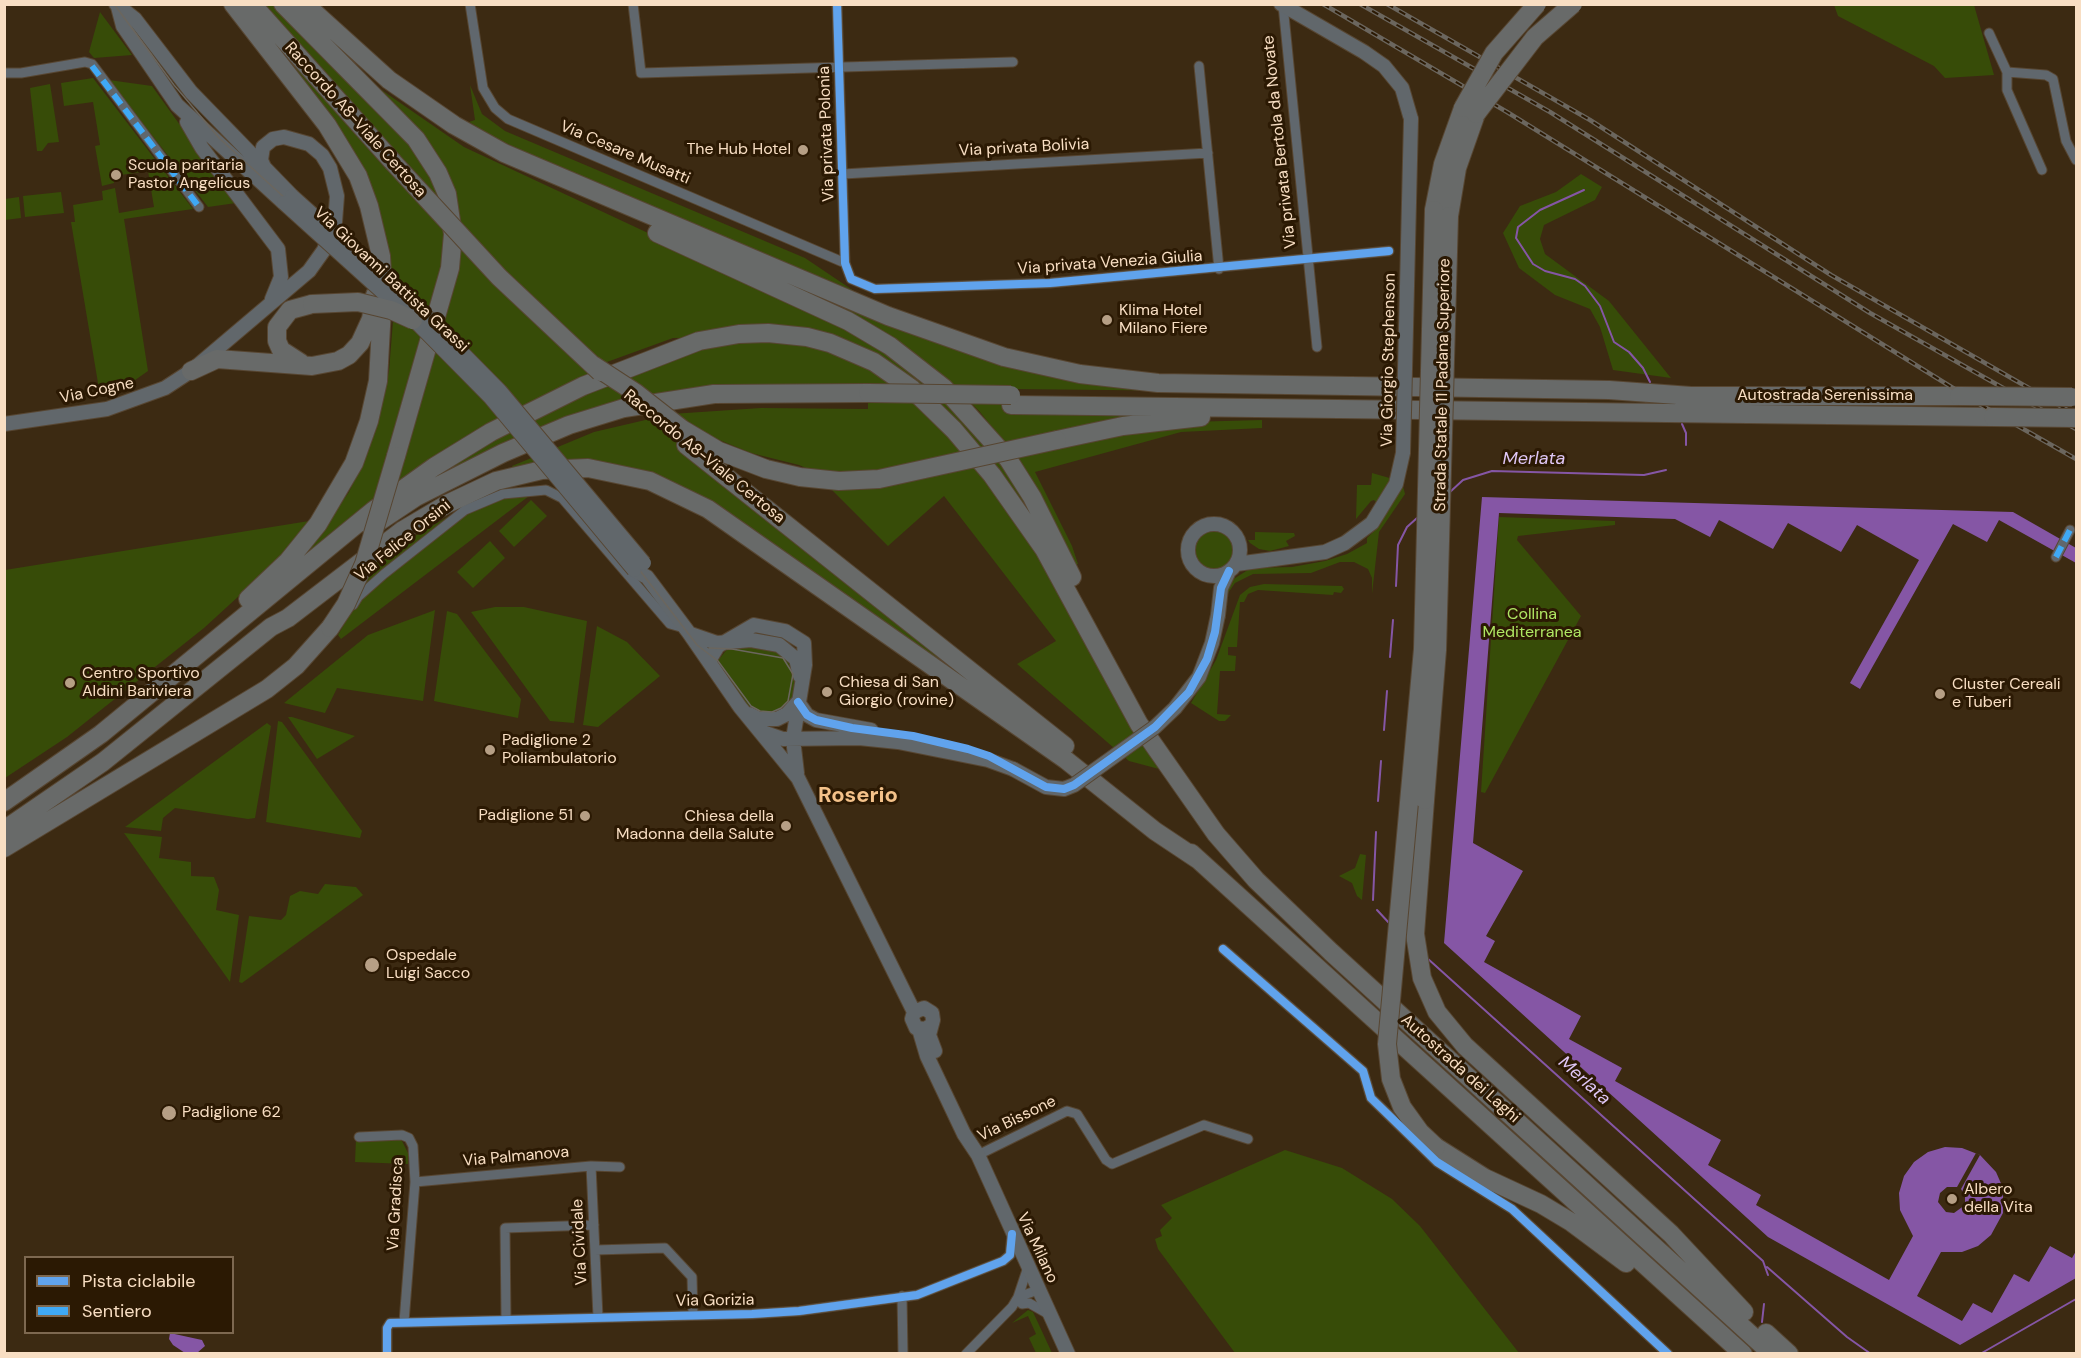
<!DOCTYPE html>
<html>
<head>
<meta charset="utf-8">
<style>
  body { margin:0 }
  #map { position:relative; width:2081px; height:1358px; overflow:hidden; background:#3c2a12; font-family:"DM Sans",sans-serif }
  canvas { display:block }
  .frame { position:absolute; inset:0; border:6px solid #f8dec3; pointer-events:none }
  .legend { position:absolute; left:24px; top:1256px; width:210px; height:78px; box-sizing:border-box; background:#2b1903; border:2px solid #7d6850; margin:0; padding:8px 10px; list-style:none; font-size:18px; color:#f8dec3 }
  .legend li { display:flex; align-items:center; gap:12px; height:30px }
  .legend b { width:30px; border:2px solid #7d6850 }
</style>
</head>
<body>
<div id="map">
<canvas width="2081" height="1358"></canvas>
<div class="frame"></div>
<ul class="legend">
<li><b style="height:8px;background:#60a3ed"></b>Pista ciclabile</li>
<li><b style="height:8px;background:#3fa9f5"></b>Sentiero</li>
</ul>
</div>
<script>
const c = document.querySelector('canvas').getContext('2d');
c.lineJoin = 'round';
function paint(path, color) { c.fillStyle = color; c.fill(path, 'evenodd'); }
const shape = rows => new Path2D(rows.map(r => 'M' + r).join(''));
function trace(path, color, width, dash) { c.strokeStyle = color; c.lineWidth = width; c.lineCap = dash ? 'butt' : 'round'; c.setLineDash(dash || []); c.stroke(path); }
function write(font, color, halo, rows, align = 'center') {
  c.font = font + ' "DM Sans",sans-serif'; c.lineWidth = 6; c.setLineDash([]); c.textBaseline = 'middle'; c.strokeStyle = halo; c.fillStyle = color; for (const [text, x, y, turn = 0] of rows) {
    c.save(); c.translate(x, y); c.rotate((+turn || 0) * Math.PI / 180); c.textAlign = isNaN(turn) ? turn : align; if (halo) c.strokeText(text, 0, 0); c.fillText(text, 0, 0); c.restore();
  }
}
const green = shape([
  [264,5,279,5,399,125,457,209,370,82,464,147,830,318,926,379,1017,482,1041,532,992,463,833,337,673,338,607,362,588,375,498,419,380,493,301,559,349,492,376,430,389,371,393,321,392,277,377,205,251,16,385,168,398,154],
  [1834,5,1974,5,1994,75,1945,78,1934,66,1838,16],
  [100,12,132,55,94,58,89,52],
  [93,78,193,209,124,219,148,371,118,392,100,395,71,222,75,222,73,205,103,200,102,191,115,188,119,213,154,207,148,171,114,176,114,183,102,186,95,146,100,145,93,102,64,106,61,83],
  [109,80,152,86,236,203,208,207],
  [50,84,59,142,48,143,42,151,37,151,30,88],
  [470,85,482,114,505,131,805,258,854,291,563,170,497,139,469,122,475,120],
  [1581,174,1602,187,1595,200,1544,225,1540,239,1545,254,1609,301,1671,378,1613,370,1600,327,1590,309,1555,295,1519,268,1503,233,1520,206,1556,192],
  [61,192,64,213,25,217,23,196],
  [19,197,21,218,5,220,5,199],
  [741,263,924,336,1200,391,1011,389,1011,410,1200,412,1188,422,1262,420,1262,428,1181,432,1035,472,1072,546,1078,564,1076,565,1016,457,980,412,956,388],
  [765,339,825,348,887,377,969,454,1044,559,1159,769,1129,761,1017,664,1056,641,944,496,888,546,813,471,799,465,751,453,700,432,682,451,1030,726,651,477,514,470,512,466,594,432,671,414,761,408,868,409,868,389,651,397,393,503,449,465,563,401,709,346],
  [1372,473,1393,479,1403,486,1405,494,1379,532,1372,594,1372,578,1368,569,1354,562,1340,562,1311,573,1253,574,1235,583,1226,596,1226,590,1232,580,1251,568,1292,567,1325,561,1347,554,1367,543,1367,538,1380,525,1386,512,1374,500,1371,501,1356,519,1357,485,1371,485],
  [529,496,341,639,338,635,359,598,467,513,501,498],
  [531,500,547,516,514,547,499,531],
  [449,516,381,571,373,582,358,592,371,562],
  [1499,517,1615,521,1615,525,1518,536,1517,540,1581,616,1485,793,1481,792],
  [309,521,276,562,204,628,67,737,5,778,5,570],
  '1193 550a20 20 0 1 1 40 0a20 20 0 1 1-40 0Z',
  [1255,532,1294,533,1295,536,1286,541,1289,546,1270,551,1259,549,1250,543,1248,540,1255,540],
  [490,541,505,558,473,588,457,572],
  [1264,584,1342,586,1344,589,1341,593,1334,592,1333,595,1258,590,1248,594,1244,602,1240,602,1237,647,1228,647,1228,655,1236,656,1235,671,1220,671,1217,714,1231,715,1225,721,1219,721,1191,703,1216,660,1240,595,1250,587],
  [495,607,524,607,587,621,574,723,550,721,471,612],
  [435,610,423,701,337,688,325,713,284,703,368,635],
  [447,611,457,614,521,699,518,718,434,701],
  [597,626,627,642,660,676,598,727,583,725],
  [739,644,774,650,788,658,797,673,793,701,776,715,749,710,714,665,729,647],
  [288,717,292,717,355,736,317,759],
  [278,721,282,722,362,831,360,838,266,822],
  [267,723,271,726,255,818,248,819,175,808,163,818,161,831,125,827],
  [124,833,162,837,159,858,191,862,191,876,214,877,219,890,216,910,239,915,230,982],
  [1360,854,1366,855,1362,900,1357,896,1352,883,1339,876,1355,868],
  [325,884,356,887,363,895,242,983,239,982,249,916,281,920,286,915,290,896,300,891,318,894],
  [400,1137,408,1153,408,1164,355,1162,356,1139],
  [1285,1150,1342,1168,1392,1199,1420,1226,1519,1353,1235,1353,1158,1249,1155,1239,1162,1236,1160,1230,1172,1218,1161,1205],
  [1028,1310,1033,1312,1052,1353,1036,1353,1029,1338,1036,1334,1028,1316,1012,1323]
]);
const water = shape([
  [1482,497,2013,512,2076,548,2076,563,1999,520,1987,542,1953,524,1860,689,1850,683,1919,560,1857,525,1841,552,1788,523,1773,549,1719,520,1710,537,1675,519,1499,513,1473,843,1523,871,1486,936,1495,941,1484,962,1581,1016,1569,1039,1622,1068,1615,1081,1721,1140,1708,1165,1761,1195,1756,1205,1889,1280,1913,1236,1900,1210,1899,1193,1904,1176,1914,1162,1928,1152,1945,1147,1962,1148,1980,1155,1996,1172,2003,1188,2003,1213,1991,1235,1978,1246,1962,1252,1941,1252,1917,1296,1962,1321,1973,1303,1992,1313,2014,1274,2029,1282,2050,1246,2072,1258,2076,1251,2076,1278,1960,1345,1768,1237,1444,943],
  [170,1333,202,1340,205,1346,197,1353,185,1353,173,1345,169,1339]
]);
const pier = shape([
  [1976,1153,1980,1155,1961,1189,1965,1196,1965,1205,1954,1213,1946,1212,1938,1202,1940,1193,1947,1187,1957,1187]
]);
const stream = shape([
  [1584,190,1540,210,1518,227,1516,238,1533,264,1545,271,1575,279,1585,286,1600,306,1614,342,1629,352,1643,368,1650,382],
  [1682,424,1686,433,1686,445],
  [1450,492,1463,480,1492,471,1644,475,1666,470],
  [1396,586,1398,545,1407,527,1417,518],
  [1390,657,1393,620],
  [1384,730,1387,691],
  [1378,801,1381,761],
  [1373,900,1376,832],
  [1377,910,1390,924],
  [1427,958,1763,1261,1768,1275],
  [1767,1267,1847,1337,1871,1354],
  [1762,1322,1764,1304],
  [1980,1354,2076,1299]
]);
const street = shape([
  [470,4,483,88,495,108,508,119,845,263],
  [633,4,641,73,1013,62],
  [837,4,845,263,851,279,875,289,1050,283,1389,251],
  [1283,5,1317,347],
  [1989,33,2007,72,2007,90,2042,170],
  [1199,66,1219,269],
  [2007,72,2046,75,2053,79,2066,141,2076,160],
  [4,73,21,73,85,62,92,64,199,207],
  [843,174,1208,153],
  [2056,557,2070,530],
  [353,605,358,597,384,574,465,510,503,494,546,490,562,498,670,624,684,628],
  [1223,949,1363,1071,1371,1098,1437,1162,1512,1209,1668,1354],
  [359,1137,402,1135,409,1138,413,1146,415,1182,404,1322],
  [978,1155,1067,1111,1077,1114,1106,1160,1112,1164,1204,1125,1248,1139],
  [591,1166,598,1317],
  [415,1182,591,1166,620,1167],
  [595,1250,665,1248,692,1277,693,1315],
  [902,1296,903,1354],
  [1018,1297,1028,1267],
  [1022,1304,1029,1303,1050,1315],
  [506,1319,505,1228,594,1225],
  [387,1354,387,1328,390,1323,752,1314,799,1311,917,1295,1003,1261,1010,1255,1012,1234],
  [966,1354,1012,1307,1018,1297,1038,1290]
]);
const secondary = shape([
  [116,4,135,19,191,92,292,196],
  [1281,4,1364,52,1384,66,1402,88,1411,119],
  [118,7,123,26,177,105,284,203],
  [187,122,202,148,278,249,281,277,272,299],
  [4,424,107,409,165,388,191,371,309,271,324,250,335,222,337,196,330,168,322,155,309,144,284,137,273,139,263,147,261,160,265,169],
  '1188 550a26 26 0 1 1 52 0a26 26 0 1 1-52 0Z',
  [1236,564,1274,559],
  [634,570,647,577,689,633,740,707,798,778,914,1012],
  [1218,615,1221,588,1229,571],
  [691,634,717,643,751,640,779,645,796,659,800,676],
  [709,661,718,646,754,625,785,631,804,643,805,665,793,739,797,773],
  [798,702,807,715,816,720,871,730],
  [749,714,759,719,777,719,787,714,798,702],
  [763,732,783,739,859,738,898,742,988,760,1013,769],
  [930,1026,925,1029,916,1028,912,1019,914,1012,924,1008,932,1013,933,1020,929,1035,935,1051],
  [919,1029,927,1056,964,1134,978,1155,1068,1354]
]);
const highway = shape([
  [233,4,327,125,358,176,369,206,381,256,383,290,378,381,369,421,354,463,318,524,288,561,248,599],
  [252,4,392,161],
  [283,4,416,139,438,173,447,194,453,234,450,268,396,456],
  [305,4,389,80,454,125,504,153,888,316,1004,357,1080,374,1158,383,1609,390,1691,396],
  [1434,210,1443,164,1463,108],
  [1449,216,1457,168,1476,114],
  [657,233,848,321,890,346,944,388,1008,459,1032,497,1072,577],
  [301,363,281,350,277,341,277,327,290,310,312,304],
  [191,371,217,359,312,366,338,361,349,355,360,343,371,319,375,295],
  [1679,396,1959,396],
  [1011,405,1993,417],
  [1057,440,1123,426,1201,417],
  [686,445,1065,746],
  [371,527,416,497,503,453,569,425,624,408,714,394,868,393],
  [1425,800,1415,934,1422,978,1437,1012,1465,1046,1671,1234,1744,1312],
  [4,802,101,734,374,510,434,467,491,432,583,386,699,341,739,334,768,333,807,337,830,343,874,362,911,388,954,430,992,475,1044,549,1139,724,1216,834,1256,880,1331,952,1772,1354],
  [4,830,103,762,271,627,288,618,403,530,447,504,496,481,542,470,588,468,650,481,708,509,1066,760,1155,831,1200,861],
  [4,848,267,689,296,666,330,628],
  [1191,853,1743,1354],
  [1436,1147,1485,1178,1541,1204,1571,1222,1626,1263],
  [1766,1333,1789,1354]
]);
const tram = shape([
  [114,4,174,85,219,138,422,323,493,395,638,568,697,645,718,661,751,706,760,711,772,712,781,708,788,701,793,674,783,658,732,649,709,648]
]);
const rail = shape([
  [1323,4,1507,112,1974,401,2076,459],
  [1360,4,1550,112,1870,313,2076,429],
  [1387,4,1590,120,1831,275,2076,415]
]);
const secondaryBridge = shape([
  [292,196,428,318,500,391,644,563],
  [284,203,419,325,490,397,634,570],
  [1274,559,1325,552,1345,543,1372,523,1396,484,1403,453,1411,119],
  [1013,769,1046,787,1064,789,1074,785,1155,727,1175,708,1199,677,1212,643,1218,615]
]);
const highwayBridge = shape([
  [1463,108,1494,53,1537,4],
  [1476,114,1535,37,1573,4],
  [392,161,499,277,600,372],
  [1434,210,1423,649,1387,1044,1391,1079,1402,1107,1420,1132,1436,1147],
  [312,304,358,302,391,310,413,320],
  [593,365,636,393,682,429,719,451,766,469,800,477,839,481,879,479,1057,440],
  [868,393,1011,395],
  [1959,396,2072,397],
  [1993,417,2076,418],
  [330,628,346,604,364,564,396,456],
  [1425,800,1437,650,1449,216]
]);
const quiet = shape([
  [92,66,199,207],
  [2056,557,2070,530]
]);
const cycleway = shape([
  [837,4,845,263,851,279,875,289,1050,283,1389,251],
  [798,702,807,715,816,720,852,728,913,736,968,749,989,756,1046,787,1064,789,1074,785,1155,727,1189,692,1207,659,1215,632,1221,588,1229,571],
  [1223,949,1363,1071,1371,1098,1437,1162,1512,1209,1668,1354],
  [387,1354,387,1328,390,1323,752,1314,799,1311,917,1295,1003,1261,1010,1255,1012,1234]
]);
const markers = [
  [803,150,6,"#b69f85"],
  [116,175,6,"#b69f85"],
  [1107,320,6,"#b69f85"],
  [70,683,6,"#b69f85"],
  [827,692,6,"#b69f85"],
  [1940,694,6,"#b69f85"],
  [490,750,6,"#b69f85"],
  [585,816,6,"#b69f85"],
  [786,826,6,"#b69f85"],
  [372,965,8,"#b69f85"],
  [169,1113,8,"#b69f85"],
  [1952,1199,6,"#b69f85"]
];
const streetNames = [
  ["Raccordo A8-Viale Certosa",355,120,48],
  ["Via privata Polonia",827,134,-92],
  ["Via privata Bertola da Novate",1280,142,-96],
  ["Via privata Bolivia",1024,148,-3],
  ["Via Cesare Musatti",625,153,23],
  ["Via privata Venezia Giulia",1110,263,-4],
  ["Via Giovanni Battista Grassi",391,280,43],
  ["Via Giorgio Stephenson",1389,360,-89],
  ["Strada Statale 11 Padana Superiore",1443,385,-89],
  ["Via Cogne",97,391,-12],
  ["Autostrada Serenissima",1825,396],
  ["Raccordo A8-Viale Certosa",704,457,39],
  ["Via Felice Orsini",403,541,-39],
  ["Autostrada dei Laghi",1460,1069,42],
  ["Via Bissone",1017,1119,-26],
  ["Via Palmanova",516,1157,-5],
  ["Via Gradisca",396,1204,-87],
  ["Via Cividale",580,1242,-93],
  ["Via Milano",1037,1248,65],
  ["Via Gorizia",715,1301,-1]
];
const poiNames = [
  ["The Hub Hotel",791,150,"right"],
  ["Scuola paritaria",128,166],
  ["Pastor Angelicus",128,184],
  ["Klima Hotel",1119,311],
  ["Milano Fiere",1119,329],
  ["Centro Sportivo",82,674],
  ["Aldini Bariviera",82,692],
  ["Chiesa di San",839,683],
  ["Giorgio (rovine)",839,701],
  ["Cluster Cereali",1952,685],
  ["e Tuberi",1952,703],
  ["Padiglione 2",502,741],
  ["Poliambulatorio",502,759],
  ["Padiglione 51",573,816,"right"],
  ["Chiesa della",774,817,"right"],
  ["Madonna della Salute",774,835,"right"],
  ["Ospedale",386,956],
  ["Luigi Sacco",386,974],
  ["Padiglione 62",182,1113],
  ["Albero",1964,1190],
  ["della Vita",1964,1208]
];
const parkNames = [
  ["Collina",1532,615],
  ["Mediterranea",1532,633]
];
const waterNames = [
  ["Merlata",1534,459],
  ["Merlata",1584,1081,42]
];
const districtNames = [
  ["Roserio",858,796]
];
paint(green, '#374c08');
paint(water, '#8556a5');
paint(pier, '#3c2a12');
trace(stream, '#8556a5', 2);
trace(street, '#574632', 11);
trace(secondary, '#574632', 16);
trace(highway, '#574632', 20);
trace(street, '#60676d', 9);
trace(secondary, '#61676b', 14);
trace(highway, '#686a69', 18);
trace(tram, '#6b665e', 1.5);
trace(rail, '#6b665e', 4.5);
trace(rail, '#2b1903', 2, [7]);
trace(secondaryBridge, '#574632', 16, []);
trace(highwayBridge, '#574632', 20, []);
trace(secondaryBridge, '#61676b', 14);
trace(highwayBridge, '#686a69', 18);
trace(quiet, '#3fa9f5', 6, [12, 6]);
trace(cycleway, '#60a3ed', 8);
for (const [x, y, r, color] of markers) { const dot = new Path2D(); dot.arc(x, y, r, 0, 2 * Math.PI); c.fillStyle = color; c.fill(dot); trace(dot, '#2b1903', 2); }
write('16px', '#f8dec3', '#2b1903', streetNames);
write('16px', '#f8dec3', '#2b1903', poiNames, 'left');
write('16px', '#afe763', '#2b1903', parkNames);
write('italic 18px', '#dfc6f5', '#2b1903', waterNames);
write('bold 22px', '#f4c28a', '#2b1903', districtNames);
</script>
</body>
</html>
